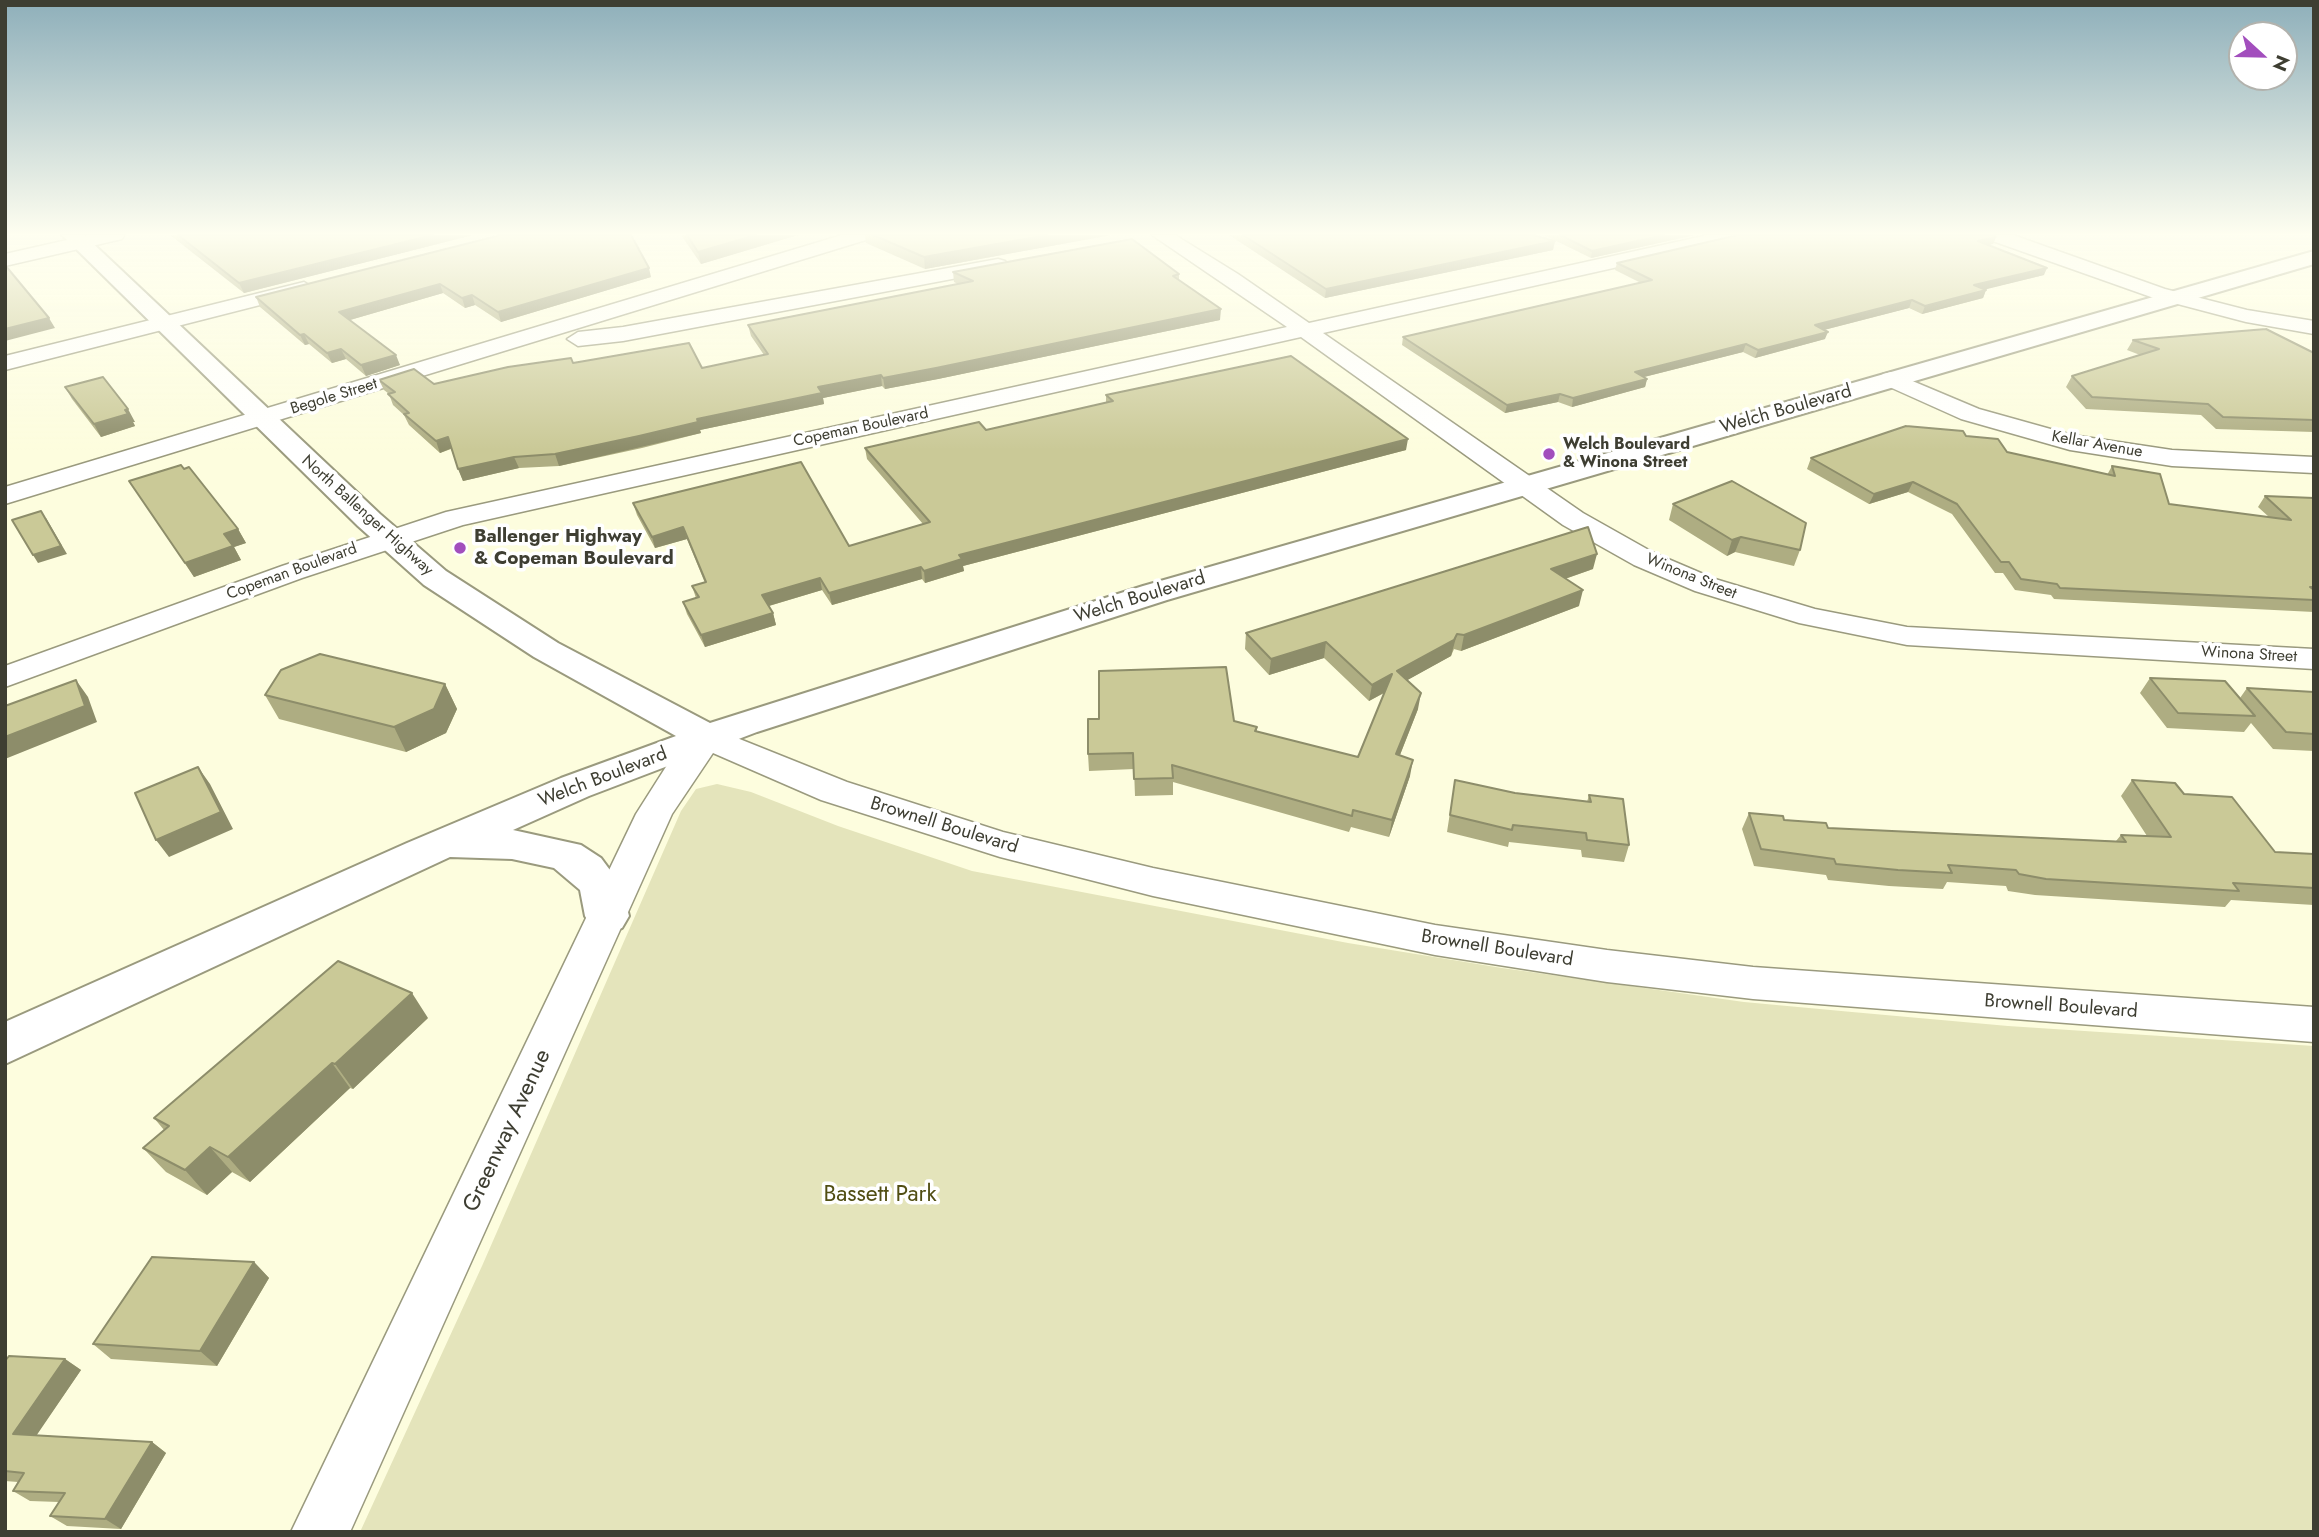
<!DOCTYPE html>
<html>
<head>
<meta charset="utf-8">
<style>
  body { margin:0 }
  #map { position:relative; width:2319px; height:1537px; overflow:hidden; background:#fdfdde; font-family:Jost,sans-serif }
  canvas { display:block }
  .frame { position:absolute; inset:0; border:7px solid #3e3e32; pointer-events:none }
  .north { position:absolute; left:2228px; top:21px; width:70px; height:70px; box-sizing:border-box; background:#fff; border:2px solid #b2b2ad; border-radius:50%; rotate:112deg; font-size:19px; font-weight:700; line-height:28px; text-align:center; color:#3e3e32 }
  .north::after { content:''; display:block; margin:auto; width:24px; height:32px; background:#a24ebd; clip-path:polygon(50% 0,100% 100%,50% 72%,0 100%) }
</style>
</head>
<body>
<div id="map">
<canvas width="2319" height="1537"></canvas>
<div class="frame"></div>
<div class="north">N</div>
</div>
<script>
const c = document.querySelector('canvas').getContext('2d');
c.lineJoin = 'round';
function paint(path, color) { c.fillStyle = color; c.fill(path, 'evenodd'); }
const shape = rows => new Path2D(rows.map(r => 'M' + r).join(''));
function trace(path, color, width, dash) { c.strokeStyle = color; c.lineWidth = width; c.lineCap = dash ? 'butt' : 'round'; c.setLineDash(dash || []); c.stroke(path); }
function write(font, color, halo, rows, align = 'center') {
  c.font = font + ' Jost,sans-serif'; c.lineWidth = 7; c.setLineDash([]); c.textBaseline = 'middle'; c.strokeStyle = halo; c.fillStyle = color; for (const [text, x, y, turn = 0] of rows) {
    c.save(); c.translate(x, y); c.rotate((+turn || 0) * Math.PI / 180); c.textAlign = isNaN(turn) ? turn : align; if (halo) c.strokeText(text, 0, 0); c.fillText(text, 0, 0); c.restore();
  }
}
const green = shape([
  [717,784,751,792,838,826,972,871,1348,943,1502,968,1744,1002,1852,1012,2008,1026,2314,1046,2314,1532,360,1532,482,1266,681,811,696,789]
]);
const minor = shape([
  [89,235,124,235,122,239,5,266,5,254,89,235],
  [842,235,871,235,869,239,5,504,5,487,842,235],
  [1152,235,1175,235,1238,274,1309,323,1708,235,1743,235,1734,241,1323,333,1583,513,1654,553,1715,579,1815,609,1907,627,2314,649,2314,669,1907,645,1799,623,1695,591,1634,565,1563,525,1301,337,463,525,302,578,5,687,5,666,282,566,446,512,1287,327,1152,235],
  [1985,235,2013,235,2165,289,2247,310,2314,321,2314,334,2246,322,2151,297,1987,239,1985,235],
  [998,259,1005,261,1008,265,1005,269,623,341,578,346,567,339,578,332,623,327,998,259],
  [304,282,314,288,311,292,5,370,5,356,304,282],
  [1891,372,1979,409,2072,435,2172,450,2314,457,2314,473,2172,466,2070,450,1961,419,1883,384,1879,379,1883,374,1891,372],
  [707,726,847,782,1003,832,1153,868,1435,925,1607,950,1753,967,2314,1007,2314,1042,1753,999,1607,982,1435,955,1153,896,1000,857,821,800,713,753,672,814,350,1532,291,1532,636,814,669,762,695,729,707,726]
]);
const secondary = shape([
  [62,235,84,235,380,514,446,571,558,643,710,723,1143,586,2314,251,2314,264,1167,600,757,732,589,796,513,830,581,845,601,858,621,885,629,916,622,928,607,932,592,928,585,916,580,890,554,868,512,859,450,857,5,1064,5,1022,407,843,561,778,676,736,534,657,424,585,358,526,62,235]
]);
const wall = shape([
  [170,235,473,235,244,293],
  [501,235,651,277,501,322,475,305,465,308,443,293,350,320,400,365,366,376,346,359,332,363,309,344,305,345,260,307,256,297],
  [681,235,798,235,701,264],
  [865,235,1111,235,925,269,866,243],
  [1229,235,1533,235,1555,241,1553,250,1325,298],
  [1544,235,1695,235,1591,258],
  [1737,236,1996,237,1993,244,1988,245,2044,275,1985,289,1986,290,1983,298,1922,314,1909,308,1824,330,1825,339,1755,358,1743,352,1644,377,1647,379,1645,387,1572,407,1558,402,1505,413,1402,345,1403,337,1641,283,1615,270,1617,263],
  [953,272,1179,274,1179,280,1220,320,938,379,885,389,882,386,823,398,824,404,700,430,701,433,642,448,559,466,519,468,463,481,451,449,440,453,409,425,404,415,393,405,389,394,384,390,379,380,434,384,573,363,702,368,764,355,751,336,748,325,958,284,954,282],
  [2133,340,2314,353,2314,432,2216,429,2201,415,2086,409,2066,387,2072,376,2140,355,2127,350],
  [65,387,135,422,133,422,135,426,101,437,72,399],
  [1106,395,1406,450,963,566,964,571,925,583,922,579,832,605,822,590,769,606,773,613,776,625,705,647,687,614,683,602,696,598,692,586,705,583,687,539,655,548,637,515,633,503,849,546,923,524,867,459,865,448,986,430,1106,403],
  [1966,436,2007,452,2107,475,2112,466,2169,504,2269,517,2258,507,2265,496,2314,498,2314,612,2054,599,2051,595,2015,590,2003,573,1995,573,1952,514,1908,492,1869,504,1807,469,1811,458],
  [129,481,238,529,246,543,234,547,241,560,194,577],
  [1673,504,1800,550,1794,566,1735,552,1727,556,1669,520],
  [1593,569,1565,579,1579,606,1461,651,1454,649,1451,656,1407,680,1418,709,1400,755,1410,776,1389,837,1351,827,1349,832,1173,782,1173,795,1135,796,1134,769,1089,771,1088,754,1234,721,1257,727,1257,732,1358,757,1384,693,1369,701,1324,658,1269,675,1245,649,1246,633],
  [2150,678,2240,698,2247,688,2314,692,2314,751,2273,749,2251,723,2244,732,2167,728,2140,693],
  [445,684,457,709,446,733,406,752,279,719,265,695],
  [1455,780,1515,793,1587,802,1589,795,1629,845,1624,862,1582,857,1581,850,1509,842,1508,847,1447,832],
  [2132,780,2184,794,2275,852,2314,854,2314,905,2231,900,2225,907,2035,895,2008,891,2006,886,1947,882,1943,889,1889,886,1828,880,1826,875,1754,866,1742,829,1749,813,1828,828,2116,841,2121,835,2147,836,2121,796],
  [428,1018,353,1089,350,1088,250,1182,232,1172,207,1195,166,1172,143,1148,164,1130,154,1118],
  [254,1262,269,1278,217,1366,111,1359,93,1344],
  [65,1359,81,1370,36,1435,152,1442,166,1453,121,1529,67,1526,50,1516,59,1502,30,1501,13,1491,18,1482,5,1481,5,1361]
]);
const shadedWall = shape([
  [433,235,473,235,244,293,239,283],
  [756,235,798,235,701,264,698,252],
  [1047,235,1111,235,925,269,924,257],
  [1664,235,1695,235,1591,258,1592,251],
  [1996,237,1993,244,1975,248,1978,241],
  [1555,241,1553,250,1325,298,1326,289],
  [649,268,651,277,501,322,498,312],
  [2047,268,2044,275,1971,293,1974,285],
  [440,284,443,293,343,322,339,312],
  [1986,290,1983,298,1922,314,1925,306],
  [472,295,475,305,465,308,462,298],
  [1912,300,1909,308,1812,333,1815,325],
  [1221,309,1220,320,938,379,885,389,883,378],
  [49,318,55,328,5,341,5,329],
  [1828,332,1825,339,1755,358,1758,350],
  [304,334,309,344,305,345,300,335],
  [1746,344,1743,352,1632,380,1635,372],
  [341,349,346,359,332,363,327,353],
  [396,355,400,365,366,376,361,365],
  [881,375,882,386,823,398,824,404,700,430,701,433,559,466,555,454,818,387],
  [1647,379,1645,387,1572,407,1573,398],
  [1560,394,1558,402,1505,413,1507,405],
  [128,409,135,422,133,422,135,426,101,437,94,424],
  [448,437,452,448,440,453,436,441],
  [1408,439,1406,450,963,566,964,571,925,583,924,571,959,555],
  [514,457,519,468,463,481,458,469],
  [1913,482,1908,492,1869,504,1874,494],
  [46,518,67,554,38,563,33,555],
  [683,527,687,539,655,548,652,537],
  [238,529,246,543,234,547,241,560,194,577,185,563,224,534],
  [1741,537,1735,552,1727,556,1732,540],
  [1597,554,1593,569,1547,585,1551,569],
  [921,567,922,579,832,605,829,593],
  [820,578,822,590,765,607,762,595],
  [1583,590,1579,606,1461,651,1464,635],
  [773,613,776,625,705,647,701,635],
  [1457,634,1451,656,1395,687,1397,671],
  [1326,642,1324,658,1269,675,1271,659],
  [1392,674,1389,690,1369,701,1372,685],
  [76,680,88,697,97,722,5,759,5,737],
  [445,684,457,709,446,733,406,752,394,727],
  [1421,693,1418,709,1394,770,1396,754],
  [1413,760,1410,776,1389,837,1392,820],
  [198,767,210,784,233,829,169,857,156,840],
  [412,993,428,1018,353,1089,335,1064],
  [332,1063,350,1088,250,1182,228,1157],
  [210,1147,232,1172,207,1195,185,1170],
  [254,1262,269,1278,217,1366,200,1351],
  [65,1359,81,1370,30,1445,13,1434],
  [152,1442,166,1453,121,1529,105,1519]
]);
const building = shape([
  [178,235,433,235,239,283,178,235],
  [501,235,631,235,649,268,498,312,472,295,462,298,440,284,339,312,396,355,361,365,341,349,327,353,304,334,300,335,256,297,501,235],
  [687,235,756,235,698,252,687,235],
  [873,235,1047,235,924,257,873,235],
  [1243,235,1533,235,1555,241,1326,289,1243,235],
  [1560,235,1664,235,1592,251,1560,235],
  [1738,235,1993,235,1996,237,1978,241,2047,268,1974,285,1986,290,1925,306,1912,300,1815,325,1828,332,1758,350,1746,344,1635,372,1647,379,1573,398,1560,394,1507,405,1403,337,1652,280,1617,263,1738,235],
  [1132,239,1179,274,1173,276,1221,309,936,368,883,378,881,375,818,387,822,393,697,419,698,422,639,436,555,454,514,457,458,469,448,437,436,441,404,414,409,413,388,394,395,392,379,380,414,369,434,384,508,367,571,358,573,363,689,343,702,368,768,354,748,325,973,281,953,272,1132,239],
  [5,265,49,318,5,329,5,265],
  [2266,329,2314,353,2314,420,2223,417,2208,404,2092,397,2072,376,2159,349,2133,340,2266,329],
  [1291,356,1408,439,959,555,962,559,924,571,921,567,829,593,820,578,762,595,773,613,701,635,683,602,699,597,692,586,706,582,683,527,652,537,633,503,801,462,849,546,930,522,865,448,979,422,986,430,1113,401,1106,395,1291,356],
  [103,377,128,409,125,410,128,414,94,424,65,387,103,377],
  [1906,426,1963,431,1966,436,1998,439,2007,452,2115,476,2112,466,2160,474,2169,504,2291,520,2265,496,2314,498,2314,587,2310,587,2314,590,2314,600,2060,588,2057,584,2021,579,2009,562,2001,562,1957,504,1913,482,1874,494,1811,458,1906,426],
  [181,465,184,469,189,467,238,529,224,534,233,546,185,563,129,481,181,465],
  [1732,481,1806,523,1800,550,1741,537,1732,540,1673,504,1732,481],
  [41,511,61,546,33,555,12,520,41,511],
  [1588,527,1597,554,1551,569,1583,590,1464,635,1457,634,1454,640,1397,671,1421,693,1396,754,1413,760,1392,820,1353,810,1352,816,1172,765,1173,778,1134,779,1133,753,1088,754,1088,719,1099,719,1099,671,1226,667,1234,721,1257,727,1255,731,1358,757,1392,674,1372,685,1326,642,1271,659,1246,633,1588,527],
  [320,654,445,684,434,709,394,727,265,695,281,670,320,654],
  [2150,678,2225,681,2255,716,2178,713,2150,678],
  [76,680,85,706,5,737,5,706,76,680],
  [2247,688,2314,692,2314,734,2286,732,2247,688],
  [198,767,221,812,156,840,135,793,198,767],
  [1455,780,1515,793,1591,802,1589,795,1623,799,1629,845,1587,840,1586,833,1513,825,1512,830,1450,815,1455,780],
  [2132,780,2175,783,2184,794,2232,797,2275,852,2314,854,2314,888,2233,883,2239,891,2046,879,2019,874,2016,870,1948,865,1952,873,1898,870,1836,864,1834,859,1761,849,1749,813,1783,816,1784,820,1826,823,1828,828,2126,842,2121,835,2171,837,2132,780],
  [338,961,412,993,335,1064,332,1063,228,1157,210,1147,185,1170,143,1148,169,1126,154,1118,338,961],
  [152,1257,254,1262,200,1351,93,1344,152,1257],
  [9,1356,65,1359,13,1434,152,1442,105,1519,50,1516,65,1493,13,1491,24,1473,5,1471,5,1361,9,1356]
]);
const markers = [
  [1549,454,7,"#a24ebd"],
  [460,548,7,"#a24ebd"]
];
const farStreetnames = [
  ["Begole Street",334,397,-17],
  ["Copeman Boulevard",861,428,-12],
  ["Kellar Avenue",2097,445,10],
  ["North Ballenger Highway",367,516,42],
  ["Copeman Boulevard",292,572,-20],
  ["Winona Street",1691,577,22],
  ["Winona Street",2249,655,3]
];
const farPoinames = [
  ["Welch Boulevard",1563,445],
  ["& Winona Street",1563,463]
];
const streetNames = [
  ["Welch Boulevard",1786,410,-16],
  ["Welch Boulevard",1140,598,-17],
  ["Welch Boulevard",603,778,-21],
  ["Brownell Boulevard",944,826,17],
  ["Brownell Boulevard",1497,949,9],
  ["Brownell Boulevard",2061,1007,4]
];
const poiNames = [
  ["Ballenger Highway",474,537],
  ["& Copeman Boulevard",474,559]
];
const nearStreetnames = [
  ["Greenway Avenue",508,1131,-65]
];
const nearParknames = [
  ["Bassett Park",880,1195]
];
paint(green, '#e4e4bb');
trace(minor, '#9a9a7e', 3);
trace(secondary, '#9a9a7e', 4);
paint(minor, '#fff');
paint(secondary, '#fff');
paint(wall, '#aead82');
paint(shadedWall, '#8d8d6a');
paint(building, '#cac997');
trace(building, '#8d8d6a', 2);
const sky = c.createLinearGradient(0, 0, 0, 450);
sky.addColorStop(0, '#8eafba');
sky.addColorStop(0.52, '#fefef0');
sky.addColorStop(1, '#fefef000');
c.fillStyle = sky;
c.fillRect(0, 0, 2319, 450);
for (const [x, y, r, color] of markers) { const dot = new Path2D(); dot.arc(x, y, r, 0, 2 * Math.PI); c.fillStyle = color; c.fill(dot); trace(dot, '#fff', 2.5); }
write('16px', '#3e3e32', '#fff', farStreetnames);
write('bold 16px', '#3e3e32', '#fff', farPoinames, 'left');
write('19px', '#3e3e32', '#fff', streetNames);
write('bold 19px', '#3e3e32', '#fff', poiNames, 'left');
write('23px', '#3e3e32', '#fff', nearStreetnames);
write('23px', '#514e13', '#fff', nearParknames);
</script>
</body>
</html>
